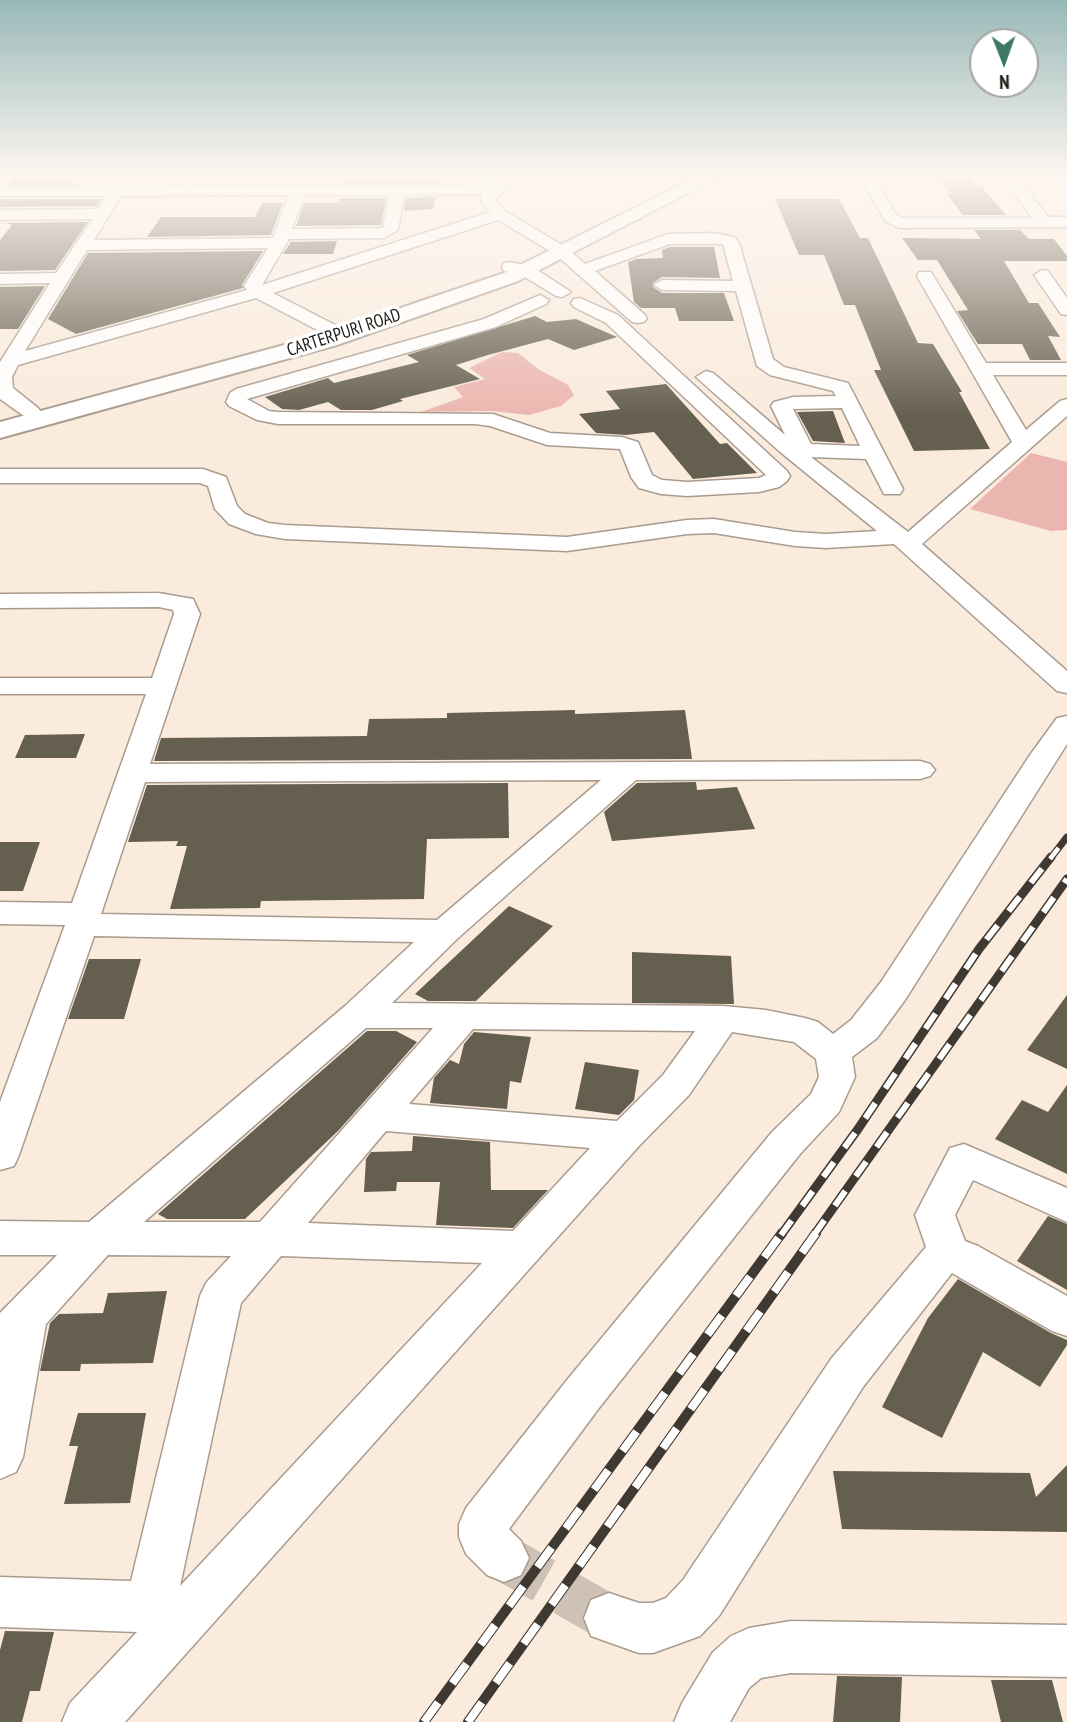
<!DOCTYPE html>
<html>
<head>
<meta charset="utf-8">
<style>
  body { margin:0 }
  #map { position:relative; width:1067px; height:1722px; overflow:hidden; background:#faebdd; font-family:"PT Sans Narrow",sans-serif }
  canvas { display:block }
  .north { position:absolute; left:969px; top:28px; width:70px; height:70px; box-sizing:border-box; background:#fff; border:2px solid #a6a4a1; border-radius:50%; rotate:179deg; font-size:19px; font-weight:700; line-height:28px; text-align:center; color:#201b15 }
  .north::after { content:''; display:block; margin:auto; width:24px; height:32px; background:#3c7862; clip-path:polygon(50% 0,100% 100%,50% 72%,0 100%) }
</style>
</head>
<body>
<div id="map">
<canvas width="1067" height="1722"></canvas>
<div class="north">N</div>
</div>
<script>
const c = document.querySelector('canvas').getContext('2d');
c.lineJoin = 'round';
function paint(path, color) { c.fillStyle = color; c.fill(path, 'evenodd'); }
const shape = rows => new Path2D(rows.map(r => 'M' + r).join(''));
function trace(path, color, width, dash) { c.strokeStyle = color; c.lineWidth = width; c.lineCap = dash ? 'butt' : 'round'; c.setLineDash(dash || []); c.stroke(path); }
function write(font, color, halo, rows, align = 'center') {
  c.font = font + ' "PT Sans Narrow",sans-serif'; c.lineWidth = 7; c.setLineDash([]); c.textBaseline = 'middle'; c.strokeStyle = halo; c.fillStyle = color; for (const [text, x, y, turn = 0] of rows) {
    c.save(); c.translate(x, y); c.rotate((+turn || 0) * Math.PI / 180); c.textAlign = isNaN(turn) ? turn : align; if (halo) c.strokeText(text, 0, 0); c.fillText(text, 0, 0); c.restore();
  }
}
const green = shape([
  [502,352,518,353,538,369,568,385,574,395,561,406,529,415,492,411,421,412,463,397,454,387,485,379,469,368],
  [1031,453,1067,462,1067,530,1051,531,970,509]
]);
const building = shape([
  [15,178,73,178,68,185,9,185],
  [939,179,969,179,975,186,981,186,1006,215,963,215,946,193,951,193],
  [346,180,439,180,438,184,345,184],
  [436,197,433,209,404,211,406,198],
  [340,198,386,198,381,225,296,226,304,203,339,203],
  [0,199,101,199,97,206,0,207],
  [775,199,839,199,860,238,868,238,918,343,933,344,962,392,959,392,990,449,914,451,874,370,881,370,855,305,844,305,824,255,799,255],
  [262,203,283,203,271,235,147,237,161,217,255,217],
  [88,222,55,270,0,271,0,240,12,225,6,223],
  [974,230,1020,230,1029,239,1054,239,1067,256,1067,261,1004,261,1029,303,1038,303,1060,337,1048,336,1061,360,1030,360,1022,344,978,344,957,311,968,310,937,260,918,260,902,238,981,239],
  [337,241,333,254,283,254,291,242],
  [670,247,714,247,720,278,662,277,653,283,653,287,662,293,724,293,734,321,679,321,675,308,641,308,634,302,628,262,637,259,663,258,662,250],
  [263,251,242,285,243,288,76,334,48,319,88,253],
  [45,286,18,329,0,329,0,287],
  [535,316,547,322,576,319,617,337,574,350,548,339,488,355,456,365,480,379,400,399,403,401,372,410,341,410,328,402,299,410,282,409,265,397,328,378,334,383,419,362,407,355],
  [666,384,720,444,727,443,757,473,693,479,654,432,626,435,596,433,579,414,620,409,606,391],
  [833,411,845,443,813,441,797,412],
  [575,710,575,714,685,710,692,759,154,761,161,738,367,736,369,719,447,718,447,713],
  [85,734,76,758,15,758,25,735],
  [696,782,697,790,737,787,755,829,612,841,604,812,637,783],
  [508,783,509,838,427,839,424,899,261,901,260,908,170,909,187,846,176,846,178,841,128,842,147,785],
  [0,842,40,842,23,891,0,891],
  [509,906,553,926,476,1001,428,1001,415,994],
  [632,952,731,956,734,1004,632,1003],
  [89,959,141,959,124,1019,68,1019],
  [1067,995,1067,1069,1027,1050],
  [367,1031,396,1031,417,1042,339,1130,245,1219,167,1219,158,1214],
  [474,1032,531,1037,521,1083,510,1081,507,1109,430,1103,434,1078,450,1060,459,1064,464,1044],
  [585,1062,639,1070,634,1100,619,1115,575,1109],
  [1067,1085,1067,1174,995,1139,1022,1100,1048,1112],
  [413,1136,490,1142,491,1190,548,1190,513,1228,436,1225,440,1182,397,1182,396,1191,364,1192,366,1159,371,1152,412,1151],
  [1048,1216,1067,1224,1067,1290,1017,1261],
  [958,1279,1051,1333,1067,1340,1067,1345,1040,1387,983,1352,942,1438,882,1407,928,1318],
  [167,1291,153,1363,81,1364,80,1371,40,1371,50,1323,59,1314,103,1313,108,1293],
  [78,1413,146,1413,130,1503,64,1504,78,1446,69,1446],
  [1067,1465,1067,1532,842,1529,833,1471,1030,1473,1036,1497],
  [5,1631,54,1632,40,1691,30,1691,22,1722,0,1722,0,1650],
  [837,1676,902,1677,900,1722,833,1722],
  [991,1680,1052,1680,1063,1722,1001,1722]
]);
const streetTunnel = shape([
  [504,1558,609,1618]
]);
const street = shape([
  [500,177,515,177,496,199,497,202,505,211,567,248,585,264,668,234,714,233,734,237,739,243,773,359,784,367,848,383,903,489,900,494,884,494,866,459,811,457,908,532,1012,442,917,276,919,272,931,272,986,363,1067,363,1067,375,993,375,1026,430,1060,401,1067,399,1067,416,922,544,1067,671,1067,693,1057,691,894,544,826,548,795,546,714,533,687,534,567,551,285,539,256,534,229,524,215,509,208,486,200,483,0,483,0,469,203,469,226,477,237,506,245,514,268,523,285,525,567,537,687,520,714,519,795,532,826,534,877,531,779,451,696,377,706,371,713,373,785,435,771,406,774,402,793,397,836,396,833,391,770,375,757,366,736,291,662,290,654,285,662,280,733,281,723,244,670,244,595,271,644,314,647,318,644,322,638,323,632,322,555,254,498,220,273,293,335,325,338,329,335,333,323,333,256,298,18,365,12,377,13,388,38,408,41,412,38,416,24,416,0,399,0,362,50,283,0,284,0,274,56,273,93,219,0,220,0,210,98,209,106,196,0,196,0,188,492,186,500,177],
  [483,194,481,198,483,204,490,212,262,285,289,239,384,238,398,230,404,195,483,194],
  [289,195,273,238,94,240,121,196,289,195],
  [304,195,389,195,383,228,292,229,304,195],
  [268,248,244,286,247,290,25,351,87,250,268,248],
  [842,408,860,446,811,444,793,409,842,408],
  [860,177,874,177,896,215,902,218,1032,218,1003,177,1067,177,1067,184,1022,183,1048,217,1067,217,1067,227,899,228,885,221,860,177],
  [510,262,531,266,571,292,562,297,556,296,520,274,504,271,502,267,504,263,510,262],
  [1042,270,1048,271,1067,298,1067,315,1061,314,1034,275,1042,270],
  [540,295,549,300,546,304,496,327,247,399,269,411,278,412,493,414,550,433,622,437,638,442,652,475,662,480,687,482,759,478,766,475,606,323,574,307,571,303,574,299,580,298,618,315,787,471,790,476,787,481,779,487,759,492,687,496,661,494,639,488,631,477,620,449,547,445,490,426,475,424,278,424,257,420,229,406,226,402,230,393,236,389,484,319,540,295],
  [159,593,193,599,200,614,150,764,920,761,930,764,935,770,930,776,920,779,636,780,457,939,392,1003,723,1006,766,1010,805,1018,818,1022,833,1034,851,1020,881,982,1030,755,1057,718,1067,716,1067,744,905,1000,877,1038,852,1057,855,1077,839,1112,800,1154,599,1408,509,1529,521,1541,529,1558,521,1575,504,1582,487,1575,466,1554,459,1537,459,1524,466,1508,567,1380,772,1132,811,1094,819,1077,816,1059,794,1042,732,1032,689,1095,639,1146,125,1722,62,1722,70,1703,137,1632,0,1627,0,1577,131,1581,200,1296,206,1283,231,1256,108,1255,46,1324,23,1457,16,1472,0,1479,0,1313,57,1255,0,1255,0,1221,89,1222,345,1006,414,942,94,936,19,1155,14,1166,0,1170,0,1102,65,925,0,924,0,902,72,903,146,694,0,694,0,678,152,678,174,614,173,610,159,607,0,608,0,594,159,593],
  [601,780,437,920,101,914,145,782,601,780],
  [366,1028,433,1028,260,1222,144,1222,366,1028],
  [473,1029,695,1031,663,1075,617,1121,409,1104,473,1029],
  [386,1131,590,1148,513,1231,308,1223,386,1131],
  [281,1256,482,1263,180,1586,241,1303,281,1256],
  [964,1144,1067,1188,1067,1222,973,1180,955,1215,965,1241,978,1246,1067,1296,1067,1336,1052,1331,952,1273,863,1387,719,1616,700,1636,653,1653,639,1653,591,1636,584,1618,591,1600,609,1593,639,1603,653,1603,666,1598,683,1580,831,1359,926,1247,915,1215,950,1148,964,1144],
  [791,1621,1067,1625,1067,1677,791,1673,761,1678,749,1688,730,1722,674,1722,682,1703,713,1652,731,1636,749,1628,791,1621]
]);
const secondary = shape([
  [697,177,719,177,518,281,337,345,0,438,0,422,321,335,504,273,697,177]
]);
const railFar2 = shape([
  [1050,859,1067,837]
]);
const railFar1 = shape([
  [781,1235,858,1129,979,949,1051,857],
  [814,1235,1067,879]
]);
const rail = shape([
  [424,1722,782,1233],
  [468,1722,816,1233]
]);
const farStreetnames = [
  ["CARTERPURI ROAD",344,333,-18]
];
paint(green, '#ebb6af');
paint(building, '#655f4f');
trace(streetTunnel, '#cec1b5', 46, [46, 24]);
trace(street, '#a99b8e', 3);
trace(secondary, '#a99b8e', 4);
paint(street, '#fff');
paint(secondary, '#fff');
trace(railFar2, '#403932', 7);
trace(railFar1, '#403932', 9);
trace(rail, '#403932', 10);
trace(railFar2, '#fff', 4.5, [14]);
trace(railFar1, '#fff', 6, [18]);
trace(rail, '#fff', 8, [24]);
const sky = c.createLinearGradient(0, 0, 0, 418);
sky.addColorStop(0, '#98b8b8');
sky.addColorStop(0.42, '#fdf6f0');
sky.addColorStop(1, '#fdf6f000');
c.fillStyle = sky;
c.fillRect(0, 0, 1067, 418);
write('18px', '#201b15', '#fff', farStreetnames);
</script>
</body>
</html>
